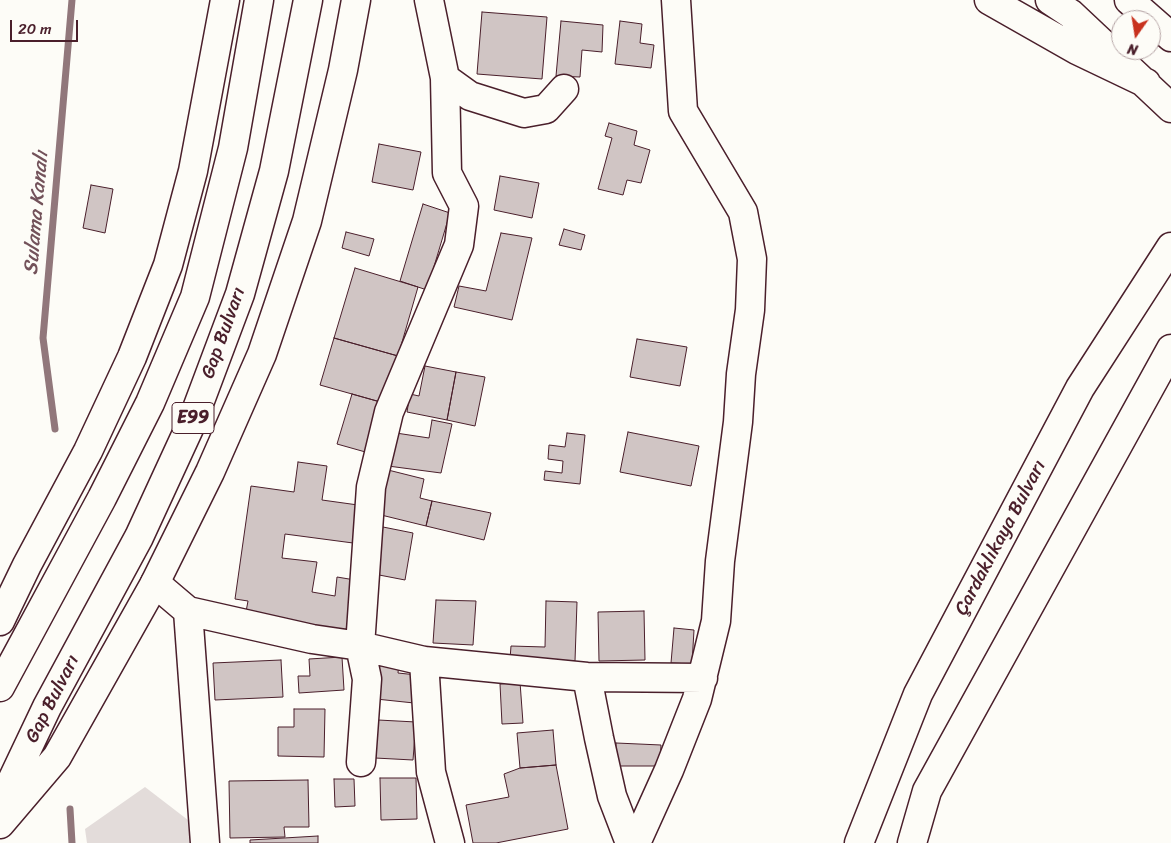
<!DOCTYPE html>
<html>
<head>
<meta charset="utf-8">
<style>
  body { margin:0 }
  #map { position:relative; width:1171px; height:843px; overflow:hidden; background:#fdfcf7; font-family:Sriracha,sans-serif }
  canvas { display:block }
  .north { position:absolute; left:1111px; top:10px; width:50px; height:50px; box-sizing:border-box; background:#fdfcf7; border:1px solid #b5a4a5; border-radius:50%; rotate:193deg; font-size:14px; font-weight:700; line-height:20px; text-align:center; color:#4a1f2b }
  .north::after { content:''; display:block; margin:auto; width:18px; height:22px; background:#c8321e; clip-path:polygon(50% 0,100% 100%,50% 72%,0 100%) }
  .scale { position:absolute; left:10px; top:20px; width:68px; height:22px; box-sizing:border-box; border:2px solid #4a1f2b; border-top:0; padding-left:6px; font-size:15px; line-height:18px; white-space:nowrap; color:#4a1f2b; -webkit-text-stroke:4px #fdfcf7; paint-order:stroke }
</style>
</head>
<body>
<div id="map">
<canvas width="1171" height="843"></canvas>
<div class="north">N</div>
<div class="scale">20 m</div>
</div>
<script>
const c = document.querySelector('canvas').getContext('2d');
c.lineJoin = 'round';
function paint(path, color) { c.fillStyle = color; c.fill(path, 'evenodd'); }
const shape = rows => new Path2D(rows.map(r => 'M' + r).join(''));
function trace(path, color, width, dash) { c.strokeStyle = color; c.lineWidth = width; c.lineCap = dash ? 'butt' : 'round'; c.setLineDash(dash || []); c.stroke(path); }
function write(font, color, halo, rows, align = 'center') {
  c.font = font + ' Sriracha,sans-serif'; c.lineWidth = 4; c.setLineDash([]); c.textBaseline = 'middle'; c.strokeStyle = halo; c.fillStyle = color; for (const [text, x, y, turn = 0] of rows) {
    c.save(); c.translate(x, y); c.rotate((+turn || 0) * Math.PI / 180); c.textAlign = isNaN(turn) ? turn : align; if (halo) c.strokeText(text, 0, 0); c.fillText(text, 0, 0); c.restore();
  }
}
const green = shape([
  [145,787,201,830,200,843,87,843,85,829]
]);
const stream = shape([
  [55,429,43,338,72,0],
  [70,809,72,843]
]);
const building = shape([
  [482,12,547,17,542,79,477,74,482,12],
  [561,21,603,25,602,52,582,50,580,77,556,76,561,21],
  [620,21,642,24,640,43,654,45,651,68,615,64,620,21],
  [609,123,637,131,634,145,650,150,641,183,627,180,623,195,598,189,612,138,605,136,609,123],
  [379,144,421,152,413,190,372,182,379,144],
  [500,176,539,183,532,218,494,210,500,176],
  [91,185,113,189,105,233,83,228,91,185],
  [423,204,450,213,427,290,400,281,423,204],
  [564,229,585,235,581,250,559,245,564,229],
  [346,232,374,239,369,256,342,248,346,232],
  [501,233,532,238,512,320,454,307,459,286,486,291,501,233],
  [355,268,418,287,398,356,334,338,355,268],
  [334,338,398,356,384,403,320,385,334,338],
  [637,339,687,347,680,386,630,377,637,339],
  [425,366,456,372,447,420,407,412,410,394,419,396,425,366],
  [456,372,485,377,475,426,447,420,456,372],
  [352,394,384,403,369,453,337,444,352,394],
  [432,420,452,424,441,473,388,466,396,433,429,438,432,420],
  [628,432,699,446,691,486,620,472,628,432],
  [567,433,585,435,580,484,544,480,545,471,562,473,563,461,548,459,549,445,565,447,567,433],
  [298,462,327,466,322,500,358,505,353,543,285,534,282,558,317,562,312,592,335,596,337,577,361,581,354,633,245,617,248,601,235,599,251,486,294,492,298,462],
  [384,469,424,479,420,498,432,501,426,526,373,513,384,469],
  [432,501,491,513,484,540,426,526,432,501],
  [383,527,413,533,405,580,374,574,383,527],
  [436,600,476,601,473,645,433,643,436,600],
  [546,601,577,602,575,661,510,659,511,646,545,647,546,601],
  [644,611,645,660,599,661,598,612,644,611],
  [674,628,694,630,692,664,671,663,674,628],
  [342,657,344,690,299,693,298,676,310,676,309,659,342,657],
  [380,659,399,661,398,673,417,675,414,703,376,699,380,659],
  [281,660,283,697,215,700,213,663,281,660],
  [520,682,523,723,502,724,500,684,520,682],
  [294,709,325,709,324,757,278,756,278,727,294,727,294,709],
  [378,720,416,722,413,760,375,758,378,720],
  [553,730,556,765,520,768,517,733,553,730],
  [616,743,661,745,660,766,615,766,616,743],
  [556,765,568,829,496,843,473,843,466,805,509,797,504,774,520,768,556,765],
  [380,778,416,778,417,819,381,820,380,778],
  [334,779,354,779,355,806,335,807,334,779],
  [308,780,309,827,284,827,285,837,230,838,229,781,308,780],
  [318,836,318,843,250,843,250,840,318,836]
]);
const minor = shape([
  [445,78,470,96,524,113,546,109,564,89],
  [155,583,188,611,205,843],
  [188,611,312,639,360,646,424,661,587,677,703,678],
  [424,661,431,772,450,843],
  [587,677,599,738,612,796,630,843],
  [361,762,367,679,360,646,371,487,389,412,459,245,464,206,447,173,445,78,429,0],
  [636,843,669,770,697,699,716,621,720,561,738,422,741,374,750,310,752,259,743,212,683,111,676,0]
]);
const major = shape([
  [989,0,1077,50,1146,83],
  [1050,0,1071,14,1171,108],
  [1129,0,1171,37],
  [859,843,918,694,1080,388,1171,247],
  [912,843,927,791,1171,349]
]);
const highway = shape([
  [0,621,27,565,88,451,132,357,168,265,193,171,225,0],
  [0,687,102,498,150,403,195,297,233,148,259,0],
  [0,806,47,707,139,537,192,422,240,294,274,171,308,0],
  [0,824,57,757,155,583,210,472,262,354,307,221,343,70,356,0]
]);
const shields = [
  [193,418,42]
];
const shieldNames = [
  ["E99",193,418]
];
const streetNames = [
  ["Gap Bulvarı",224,333,-70],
  ["Çardaklıkaya Bulvarı",1001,538,-62],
  ["Gap Bulvarı",53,699,-63]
];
const waterNames = [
  ["Sulama Kanalı",37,213,-85]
];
paint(green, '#e3dcda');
trace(stream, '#91777b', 7);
paint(building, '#d0c5c4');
trace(building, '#4a1f2b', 1);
trace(minor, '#4a1f2b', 31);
trace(major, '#4a1f2b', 31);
trace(highway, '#4a1f2b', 31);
trace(minor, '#fdfcf7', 28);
trace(major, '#fdfcf7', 28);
trace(highway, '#fdfcf7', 28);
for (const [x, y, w] of shields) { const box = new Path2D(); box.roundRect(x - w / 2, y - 15.5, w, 31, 4); c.fillStyle = '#fdfcf7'; c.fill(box); trace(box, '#4a1f2b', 1); }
write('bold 18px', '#4a1f2b', null, shieldNames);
write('19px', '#4a1f2b', '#fdfcf7', streetNames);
write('italic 20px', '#73525a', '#fdfcf7', waterNames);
</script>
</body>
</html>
